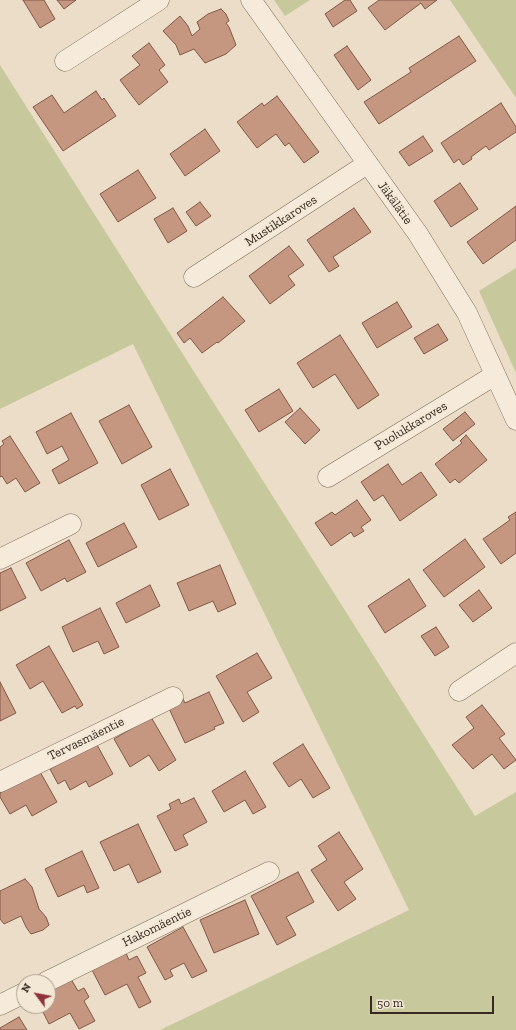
<!DOCTYPE html>
<html>
<head>
<meta charset="utf-8">
<style>
  body { margin:0 }
  #map { position:relative; width:516px; height:1030px; overflow:hidden; background:#ebddc7; font-family:"Zilla Slab",serif }
  canvas { display:block }
  .north { position:absolute; left:16px; top:974px; width:40px; height:40px; box-sizing:border-box; background:#f3e8d6; border:1px solid #a89c8e; border-radius:50%; rotate:302deg; font-size:11px; font-weight:700; line-height:16px; text-align:center; color:#372921 }
  .north::after { content:''; display:block; margin:auto; width:14px; height:18px; background:#8f333c; clip-path:polygon(50% 0,100% 100%,50% 72%,0 100%) }
  .scale { position:absolute; left:370px; top:996px; width:124px; height:18px; box-sizing:border-box; border:2px solid #372921; border-top:0; padding-left:5px; font-size:12px; line-height:14px; white-space:nowrap; color:#372921; -webkit-text-stroke:3px #f3e8d6; paint-order:stroke }
</style>
</head>
<body>
<div id="map">
<canvas width="516" height="1030"></canvas>
<div class="north">N</div>
<div class="scale">50 m</div>
</div>
<script>
const c = document.querySelector('canvas').getContext('2d');
c.lineJoin = 'round';
function paint(path, color) { c.fillStyle = color; c.fill(path, 'evenodd'); }
const shape = rows => new Path2D(rows.map(r => 'M' + r).join(''));
function trace(path, color, width, dash) { c.strokeStyle = color; c.lineWidth = width; c.lineCap = dash ? 'butt' : 'round'; c.setLineDash(dash || []); c.stroke(path); }
function write(font, color, halo, rows, align = 'center') {
  c.font = font + ' "Zilla Slab",serif'; c.lineWidth = 4; c.setLineDash([]); c.textBaseline = 'middle'; c.strokeStyle = halo; c.fillStyle = color; for (const [text, x, y, turn = 0] of rows) {
    c.save(); c.translate(x, y); c.rotate((+turn || 0) * Math.PI / 180); c.textAlign = isNaN(turn) ? turn : align; if (halo) c.strokeText(text, 0, 0); c.fillText(text, 0, 0); c.restore();
  }
}
const green = shape([
  [274,0,310,0,285,16],
  [450,0,516,0,516,98],
  [0,65,475,816,516,792,516,1030,160,1030,409,910,133,344,0,409],
  [516,268,516,373,479,291]
]);
const building = shape([
  [23,0,44,0,55,19,40,28,23,0],
  [57,0,76,0,64,9,57,0],
  [345,0,350,0,357,11,333,27,325,14,345,0],
  [379,0,437,0,425,9,421,3,385,30,368,8,379,0],
  [221,9,226,14,229,21,226,23,229,27,236,45,226,54,205,63,194,49,180,55,176,45,163,31,180,16,188,26,192,36,200,29,197,22,208,14,221,9],
  [459,36,476,61,379,124,364,102,411,72,409,68,459,36],
  [149,43,165,65,159,70,168,82,139,105,120,80,140,65,132,56,149,43],
  [347,46,371,80,358,90,334,55,347,46],
  [96,91,102,100,104,98,116,116,63,151,33,107,52,95,64,113,96,91],
  [277,96,319,152,304,163,289,143,285,146,276,134,257,148,237,122,262,103,264,106,277,96],
  [501,103,516,127,516,132,489,150,486,146,471,157,472,159,463,165,459,159,454,163,441,143,501,103],
  [205,129,220,151,185,176,170,154,205,129],
  [423,136,433,151,409,166,399,152,423,136],
  [138,170,156,198,118,222,100,194,138,170],
  [460,183,478,209,451,227,434,201,460,183],
  [200,202,211,216,196,226,186,212,200,202],
  [516,206,516,240,483,264,467,242,516,206],
  [173,208,187,231,168,243,154,219,173,208],
  [354,208,371,232,333,257,339,266,329,272,307,240,354,208],
  [289,246,304,265,288,276,295,285,270,304,249,276,289,246],
  [223,297,245,321,218,343,217,342,202,353,190,338,184,343,177,333,223,297],
  [397,302,412,327,377,348,362,323,397,302],
  [438,324,448,340,424,354,414,338,438,324],
  [340,335,379,395,358,409,335,374,313,388,297,363,340,335],
  [279,389,293,411,259,432,245,410,279,389],
  [129,405,152,447,122,464,99,421,129,405],
  [300,408,320,430,305,444,285,422,300,408],
  [465,412,475,424,453,441,443,429,465,412],
  [71,413,98,463,59,484,52,470,69,460,62,446,47,454,36,432,71,413],
  [466,435,487,460,459,483,455,479,450,483,435,464,462,443,460,441,466,435],
  [10,436,40,483,25,492,16,478,7,484,2,476,0,477,0,447,4,444,2,441,10,436],
  [388,464,402,485,421,472,437,495,400,521,383,495,374,501,361,482,388,464],
  [170,469,189,505,159,520,141,485,170,469],
  [357,500,371,520,361,527,364,531,354,537,351,532,331,546,315,523,332,512,335,515,357,500],
  [516,512,516,553,501,564,483,539,510,520,508,517,516,512],
  [124,523,137,547,98,567,86,543,124,523],
  [465,539,485,567,444,597,423,570,465,539],
  [69,540,86,572,67,582,65,578,41,591,26,563,69,540],
  [220,565,236,604,218,612,213,601,189,611,177,583,220,565],
  [11,568,26,598,0,611,0,573,11,568],
  [409,579,426,606,385,633,368,606,409,579],
  [150,585,160,606,126,623,116,603,150,585],
  [479,590,492,608,473,622,459,605,479,590],
  [100,608,119,647,104,654,98,641,73,652,62,627,100,608],
  [436,627,449,647,435,656,421,636,436,627],
  [49,646,83,705,77,709,75,706,62,713,43,681,30,689,16,665,49,646],
  [257,653,272,678,247,692,259,712,243,722,216,676,257,653],
  [0,682,16,713,0,721,0,682],
  [209,692,224,723,214,727,215,729,185,743,166,702,181,695,185,703,209,692],
  [482,705,505,734,499,738,516,760,504,769,492,754,473,769,452,745,474,728,466,717,482,705],
  [151,717,176,760,159,771,149,755,130,767,114,739,151,717],
  [96,743,113,774,89,787,86,781,70,790,65,780,58,784,50,769,96,743],
  [303,744,330,788,313,798,301,779,289,787,273,763,303,744],
  [39,770,57,802,32,816,26,805,10,814,0,797,0,793,39,770],
  [245,771,266,807,253,814,245,800,224,812,212,791,245,771],
  [194,798,207,822,183,835,188,845,175,851,157,816,171,809,169,804,179,799,181,804,194,798],
  [138,824,161,872,138,883,129,864,114,871,100,842,138,824],
  [339,832,363,869,344,882,356,899,338,911,311,870,327,860,318,846,339,832],
  [82,851,99,888,87,893,84,885,58,897,45,869,82,851],
  [298,872,314,902,286,917,296,935,277,945,251,896,298,872],
  [25,879,32,887,39,909,46,917,49,925,43,930,31,934,26,927,21,916,4,924,0,919,0,891,25,879],
  [245,900,259,934,214,953,200,920,245,900],
  [183,927,207,971,192,978,184,963,170,970,173,976,165,980,147,947,183,927],
  [126,953,129,960,137,956,146,973,138,977,151,1002,139,1008,127,984,105,995,92,970,126,953],
  [71,979,78,991,84,988,89,997,84,1001,95,1021,79,1029,70,1013,49,1024,40,1006,48,1006,48,992,71,979],
  [19,1017,27,1030,0,1030,0,1028,19,1017]
]);
const minor = shape([
  [251,0,418,234,467,313,516,420],
  [65,61,159,0],
  [194,277,367,164],
  [328,477,495,375],
  [0,559,71,524],
  [459,691,516,653],
  [0,782,173,697],
  [46,982,269,872],
  [0,1005,24,993]
]);
const streetNames = [
  ["Jäkälätie",395,203,54],
  ["Mustikkaroves",281,221,-33],
  ["Puolukkaroves",411,426,-31],
  ["Tervasmäentie",86,739,-26],
  ["Hakomäentie",157,927,-26]
];
paint(green, '#c7c89c');
paint(building, '#c59781');
trace(building, '#825846', 1);
trace(minor, '#856f5e', 21);
trace(minor, '#f6ebda', 20);
write('13px', '#372921', '#f3e8d6', streetNames);
</script>
</body>
</html>
